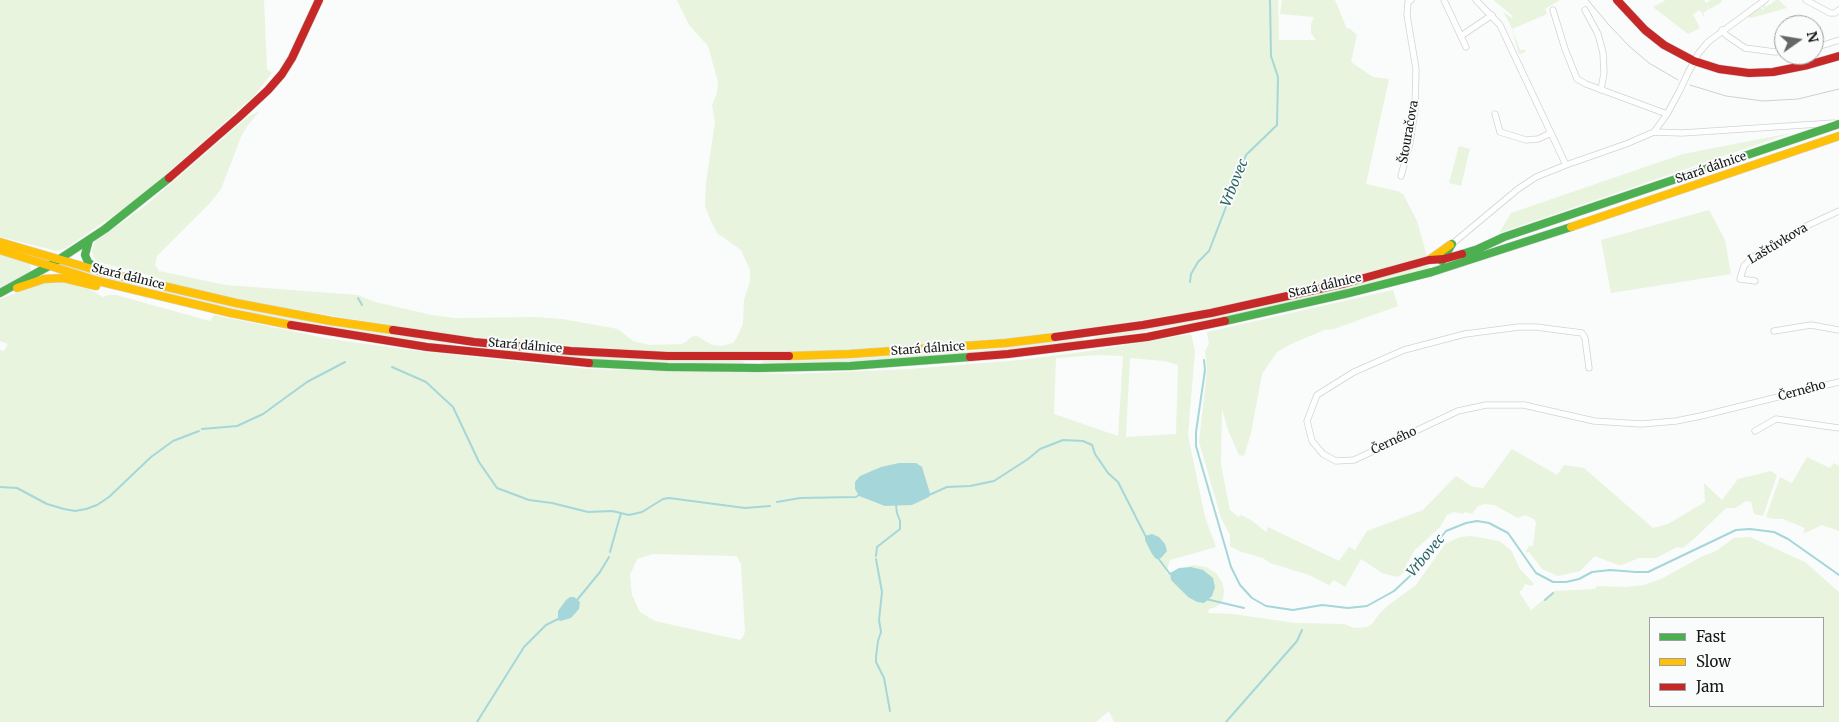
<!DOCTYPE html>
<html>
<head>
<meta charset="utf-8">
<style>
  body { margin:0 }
  #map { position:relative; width:1839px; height:722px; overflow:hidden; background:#fafbfb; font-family:Merriweather,serif }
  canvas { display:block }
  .legend { position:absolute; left:1649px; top:617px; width:175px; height:90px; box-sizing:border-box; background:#fafbfb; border:1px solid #9f9fa0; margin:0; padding:6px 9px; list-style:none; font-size:15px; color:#161617 }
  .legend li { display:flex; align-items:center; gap:10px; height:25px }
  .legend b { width:25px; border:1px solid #9f9fa0 }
  .north { position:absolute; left:1774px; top:15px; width:50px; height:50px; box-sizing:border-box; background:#fafbfb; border:1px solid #9f9fa0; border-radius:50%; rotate:77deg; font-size:14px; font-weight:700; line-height:20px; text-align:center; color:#161617 }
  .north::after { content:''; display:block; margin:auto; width:18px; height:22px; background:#666667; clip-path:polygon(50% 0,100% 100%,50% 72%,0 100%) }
</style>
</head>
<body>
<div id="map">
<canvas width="1839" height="722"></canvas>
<ul class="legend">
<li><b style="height:6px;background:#4caf50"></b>Fast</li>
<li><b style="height:6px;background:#ffc107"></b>Slow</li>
<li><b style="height:6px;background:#c62828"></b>Jam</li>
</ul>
<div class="north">N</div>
</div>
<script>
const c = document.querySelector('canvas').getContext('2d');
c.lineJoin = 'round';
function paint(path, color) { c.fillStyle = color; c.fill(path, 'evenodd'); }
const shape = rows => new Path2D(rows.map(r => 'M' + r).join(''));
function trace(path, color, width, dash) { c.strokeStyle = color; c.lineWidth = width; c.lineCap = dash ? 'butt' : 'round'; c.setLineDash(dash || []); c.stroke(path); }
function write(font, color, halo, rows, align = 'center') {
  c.font = font + ' Merriweather,serif'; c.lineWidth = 4; c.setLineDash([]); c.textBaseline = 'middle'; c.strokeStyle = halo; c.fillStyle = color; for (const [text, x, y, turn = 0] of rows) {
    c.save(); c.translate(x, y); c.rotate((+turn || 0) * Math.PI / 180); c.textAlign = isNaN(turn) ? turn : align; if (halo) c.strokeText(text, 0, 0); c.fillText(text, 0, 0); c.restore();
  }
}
const green = shape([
  [0,0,264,0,267,69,272,73,253,97,139,198,66,248,57,251,0,237],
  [677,0,1278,0,1279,40,1316,40,1311,33,1311,24,1314,17,1280,14,1282,0,1335,0,1347,29,1349,28,1357,35,1351,62,1373,77,1389,79,1366,184,1397,191,1403,194,1417,221,1427,256,1345,279,1210,309,1143,320,1005,339,850,350,760,353,668,352,571,346,475,338,429,331,332,316,237,299,172,284,156,277,102,263,97,261,93,256,92,250,95,242,145,206,249,116,260,111,247,126,241,137,221,189,211,202,157,256,155,265,159,271,226,285,358,295,375,302,432,315,454,318,537,317,562,319,618,329,633,341,650,345,681,344,686,342,691,337,697,336,712,345,721,346,733,343,736,339,743,324,744,300,750,281,750,270,741,250,717,233,711,221,705,206,706,183,715,122,712,105,717,93,718,82,708,46,689,25],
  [1493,0,1560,0,1545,9,1547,14,1512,29,1520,50,1526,50,1524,53,1519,54,1511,26,1503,12,1512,18,1513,16],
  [1666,0,1704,0,1706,3,1711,0,1721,0,1722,2,1710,9,1706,4,1709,9,1703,13,1705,19,1700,10,1693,14,1700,28,1688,34,1653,7],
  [1776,0,1779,0,1787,8,1751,18,1746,17,1760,7,1763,10,1764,9,1762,6,1764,4,1766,7],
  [1791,133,1499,233,1511,213,1683,154],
  [1459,146,1470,149,1461,186,1449,183],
  [1709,210,1725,240,1731,274,1611,293,1601,240],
  [0,254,30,264,31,271,0,287],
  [1429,265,1430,268,1385,280,1239,315,1095,340,1095,337,1168,325,1238,312],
  [69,267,245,308,310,321,440,341,455,345,346,331,244,311,138,288,68,269],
  [64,282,89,289,103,297,109,295,116,295,210,321,214,315,330,339,426,352,588,369,795,374,909,369,1020,360,1090,351,1191,334,1195,351,1188,435,1205,517,1216,547,1170,560,1166,574,1193,565,1206,567,1216,573,1222,582,1224,590,1223,599,1221,603,1216,607,1209,609,1208,613,1233,614,1295,623,1344,624,1354,628,1367,627,1372,624,1380,613,1390,604,1416,585,1445,544,1460,537,1471,536,1499,541,1511,550,1520,569,1534,584,1531,586,1525,584,1522,590,1519,592,1531,610,1554,591,1595,589,1597,586,1626,587,1644,585,1661,579,1701,557,1716,551,1734,538,1750,537,1805,562,1839,592,1839,722,1114,722,1109,711,1096,722,0,722,0,350,4,351,8,344,0,341,0,299,44,283],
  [1099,355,1123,356,1118,436,1054,414,1056,358],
  [1130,358,1164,361,1178,365,1176,434,1126,437],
  [653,554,737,556,741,564,745,632,743,637,740,640,655,621,640,612,632,595,630,575,637,559],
  [1650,618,1823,618,1823,706,1650,706],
  [1393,290,1398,306,1334,329,1324,330,1289,345,1277,352,1262,374,1251,433,1244,456,1239,455,1228,430,1222,409,1221,465,1230,510,1238,517,1241,515,1251,520,1266,532,1268,527,1339,561,1349,547,1355,550,1367,531,1423,510,1456,476,1473,487,1483,488,1512,449,1557,475,1564,465,1584,468,1653,528,1668,524,1705,502,1704,483,1722,500,1738,479,1771,471,1777,475,1763,516,1754,514,1751,502,1746,501,1735,508,1726,508,1695,538,1683,548,1677,547,1656,558,1639,558,1622,565,1618,565,1595,556,1580,571,1558,576,1542,569,1529,552,1526,553,1526,551,1529,546,1533,546,1536,522,1534,519,1525,515,1518,518,1494,505,1485,504,1478,506,1472,514,1465,512,1463,514,1454,512,1447,515,1440,527,1415,550,1406,565,1406,571,1398,577,1382,573,1361,559,1345,587,1334,580,1329,585,1309,575,1270,563,1263,558,1239,551,1230,546,1230,535,1221,518,1199,442,1207,369,1205,351,1209,344,1207,332],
  [1083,338,1084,341,976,353,845,362,760,364,763,361,845,359,975,351],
  [495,349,619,357,742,361,746,364,618,361,510,352],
  [1807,457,1830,468,1834,463,1839,466,1839,531,1822,525,1803,534,1805,528,1783,519,1774,519,1766,517,1780,477,1792,483]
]);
const water = shape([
  [899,463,916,463,922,467,930,493,929,497,912,505,885,506,859,496,855,489,855,482,860,476,881,467],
  [1152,534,1159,537,1165,544,1167,551,1161,558,1156,559,1152,554,1145,540,1145,536],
  [1191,567,1203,570,1213,578,1215,587,1212,596,1204,603,1197,602,1188,597,1171,580,1170,573,1179,568],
  [570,597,574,597,580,602,579,609,571,618,561,621,558,620,558,611,566,600]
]);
const stream = shape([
  [1190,282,1191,274,1198,262,1209,251,1246,155,1277,125,1278,77,1271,56,1270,0],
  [358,298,362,305],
  [1204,360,1205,370,1196,432,1196,446,1231,567,1240,585,1252,598,1266,606,1293,610,1322,605,1348,608,1367,606,1394,591,1410,576,1446,531,1466,523,1477,521,1489,523,1508,533,1536,573,1553,582,1566,582,1579,579,1592,572,1610,570,1636,572,1648,572,1736,530,1750,529,1774,532,1788,539,1839,575],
  [392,367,426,382,453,407,479,462,497,488,529,500,552,503,588,512,612,511,629,515,642,512,663,499,669,498,745,508,770,506],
  [202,429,237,426,263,414,307,382,345,362],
  [0,487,17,488,47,504,64,509,75,511,86,509,97,505,109,497,151,457,173,441,199,431],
  [929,495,947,487,970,486,994,481,1028,459,1040,449,1063,440,1083,441,1092,445,1095,454,1108,473,1118,482,1146,537],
  [777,502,800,498,856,497,859,495],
  [610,552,621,513],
  [876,556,877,547,900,529,900,521,897,513,896,505],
  [1158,558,1170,574],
  [876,559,882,592,879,620,881,632,878,641,876,657,876,662,884,678,890,711],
  [1206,599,1244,608],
  [577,600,600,572,609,557],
  [1545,600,1553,593],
  [477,722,524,647,546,625,560,618],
  [1226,722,1297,641,1302,630]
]);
const street = shape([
  [1444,0,1466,47],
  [1476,0,1500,25,1566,165],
  [1806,0,1830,13,1835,13,1839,10],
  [1553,10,1565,49,1577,79,1586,84,1667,114],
  [1585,10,1598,34,1603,53,1604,73,1601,90],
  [1722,30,1726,35,1745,48,1775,52,1784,51],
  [1461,36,1492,15],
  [1814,48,1839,40],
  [1688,73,1698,54,1708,42,1765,0],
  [1495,114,1500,132,1526,140,1538,139,1551,133],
  [1654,132,1682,133,1834,123],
  [1401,176,1410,143,1415,109,1416,69,1407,15,1408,2,1411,0],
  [1452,244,1518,189,1536,177,1566,165,1626,144,1654,132,1667,114,1679,92],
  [1755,281,1740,279,1744,266,1753,257,1800,229,1839,211],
  [1774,331,1811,325,1839,330],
  [1589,368,1585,338,1582,333,1536,327,1519,327,1465,334,1404,350,1354,372,1317,395,1307,421,1312,441,1323,454,1336,461,1354,460,1458,411,1486,405,1524,405,1594,421,1641,424,1676,421,1701,416,1839,382],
  [1755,431,1776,419,1839,428]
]);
const fast = shape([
  [89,240,85,255,88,262,96,269],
  [1462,254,1478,249,1504,237,1839,124],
  [1442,261,1452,244],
  [0,293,49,266,105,229,169,178],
  [1225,321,1349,293,1432,272,1571,227],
  [589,363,668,367,759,368,850,366,970,357]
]);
const slow = shape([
  [1571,227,1839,136],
  [0,242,99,271,236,303,331,321,393,330],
  [0,250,98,281,231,313,291,325],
  [1429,260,1450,245],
  [17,288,44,279,63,278,96,286],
  [789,356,850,354,1006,343,1055,337]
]);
const jam = shape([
  [1617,0,1645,30,1664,45,1694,61,1719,69,1749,73,1773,72,1808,65,1839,56],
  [169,178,239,117,268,90,282,74,292,58,319,0],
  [291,325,427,347,589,363],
  [393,330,474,342,571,351,667,356,789,356],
  [1055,337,1143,325,1211,313,1346,283,1429,260,1444,259,1462,254],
  [970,357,1008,354,1147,337,1225,321]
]);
const tram = shape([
  [1588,0,1609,25,1629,46,1649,63,1678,80],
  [1690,85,1726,96,1763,101,1798,99,1839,89]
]);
const streetBridge = shape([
  [1679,92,1688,73]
]);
const streetNames = [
  ["Štouračova",1409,132,-80],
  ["Stará dálnice",1711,168,-19],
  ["Laštůvkova",1778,244,-31],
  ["Stará dálnice",128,277,14],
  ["Stará dálnice",1325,286,-13],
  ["Stará dálnice",525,346,5],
  ["Stará dálnice",928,349,-4],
  ["Černého",1802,391,-15],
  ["Černého",1394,441,-25]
];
const waterNames = [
  ["Vrbovec",1235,183,-68],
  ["Vrbovec",1426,556,-50]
];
paint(green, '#e8f4de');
paint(water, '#a5d7da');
trace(stream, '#a5d7da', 2);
trace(street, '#d3d3d3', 7);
trace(fast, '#d3d3d3', 9);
trace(slow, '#d3d3d3', 9);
trace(jam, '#d3d3d3', 9);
trace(street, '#fefefe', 5.5);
trace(fast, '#4caf50', 8);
trace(slow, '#ffc107', 8);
trace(jam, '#c62828', 8);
trace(tram, '#d0d0d1', 1);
trace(streetBridge, '#d3d3d3', 7, []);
trace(streetBridge, '#fefefe', 5.5);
write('12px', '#161617', '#fafbfb', streetNames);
write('italic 14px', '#276265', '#fafbfb', waterNames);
</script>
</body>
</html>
